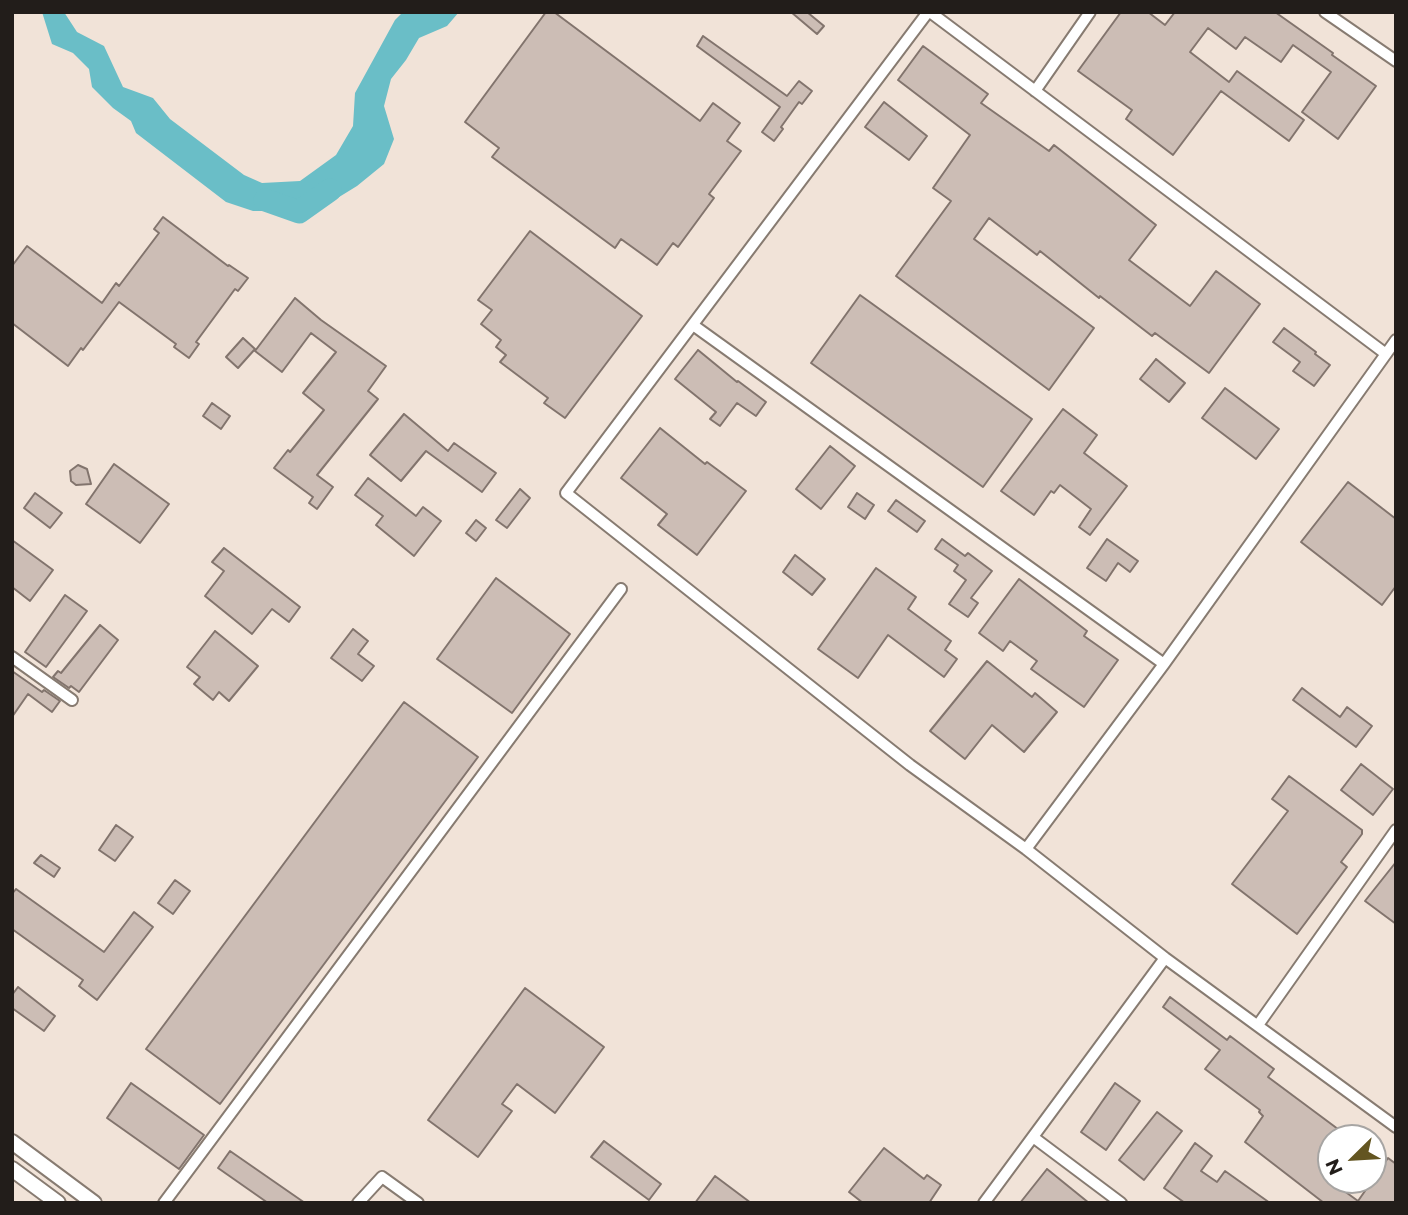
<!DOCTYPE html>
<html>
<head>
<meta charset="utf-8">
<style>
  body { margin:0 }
  #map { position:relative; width:1408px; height:1215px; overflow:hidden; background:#f1e3d8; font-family:Montserrat,sans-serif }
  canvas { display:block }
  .frame { position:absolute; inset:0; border:14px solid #221d1a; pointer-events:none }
  .north { position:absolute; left:1317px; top:1124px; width:70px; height:70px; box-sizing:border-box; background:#fff; border:2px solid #a7a5a3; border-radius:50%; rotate:246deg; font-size:19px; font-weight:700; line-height:28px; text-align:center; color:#221d1a }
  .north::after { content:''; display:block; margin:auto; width:24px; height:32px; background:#635521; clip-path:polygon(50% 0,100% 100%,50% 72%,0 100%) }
</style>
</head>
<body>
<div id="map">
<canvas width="1408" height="1215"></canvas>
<div class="frame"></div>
<div class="north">N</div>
</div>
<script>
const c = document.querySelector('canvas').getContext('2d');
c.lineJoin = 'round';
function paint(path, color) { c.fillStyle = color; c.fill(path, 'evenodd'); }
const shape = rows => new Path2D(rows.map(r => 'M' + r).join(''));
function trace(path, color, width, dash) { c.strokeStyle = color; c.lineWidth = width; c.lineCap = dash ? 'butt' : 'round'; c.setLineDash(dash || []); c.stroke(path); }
const water = shape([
  [42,12,64,12,77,32,104,46,123,87,153,98,170,119,244,175,262,183,300,181,336,155,353,126,355,93,395,20,403,12,459,12,447,26,419,38,406,60,391,79,384,106,394,139,384,164,357,186,331,202,284,211,253,211,226,202,136,133,131,121,113,108,92,87,89,69,73,53,52,44]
]);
const river = shape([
  [265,200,299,212,330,190]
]);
const building = shape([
  [546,12,554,12,700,121,713,103,740,123,727,141,741,151,709,194,714,198,678,247,673,243,657,265,621,239,615,248,492,157,499,148,465,122,546,12],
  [791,12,807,12,824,26,817,34,791,12],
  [1121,12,1148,12,1165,25,1175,12,1275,12,1333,53,1332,55,1376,86,1338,139,1302,112,1331,72,1293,45,1281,62,1245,37,1236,49,1208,28,1190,52,1229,82,1237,71,1304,120,1289,141,1221,91,1173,155,1126,119,1132,110,1078,71,1121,12],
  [703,36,787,96,799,81,812,91,802,104,799,102,781,127,783,129,774,141,762,132,780,107,697,46,703,36],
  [923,46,988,94,981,103,1049,151,1054,145,1156,225,1129,260,1190,306,1216,271,1260,304,1209,373,1155,333,1152,336,1100,296,1099,298,1040,251,1037,255,989,218,974,239,1094,328,1049,390,896,276,951,201,933,188,970,135,898,80,923,46],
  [884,102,927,136,909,160,865,127,884,102],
  [163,217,228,266,229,265,248,278,238,291,235,289,196,342,199,344,189,358,174,347,176,344,119,302,83,350,81,348,68,366,12,323,12,266,27,246,102,303,116,283,119,286,159,233,154,229,163,217],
  [530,231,642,316,565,418,544,403,548,398,500,362,506,355,496,347,501,340,481,324,492,310,478,300,530,231],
  [860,295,1032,419,983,487,811,363,860,295],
  [295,298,321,320,386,366,368,391,378,399,317,475,333,487,317,509,309,503,313,497,274,468,288,450,290,452,324,410,303,393,336,352,311,333,282,372,255,351,295,298],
  [1284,328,1316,352,1315,354,1330,365,1314,386,1293,371,1300,362,1273,342,1284,328],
  [243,338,255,349,238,368,226,357,243,338],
  [698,350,737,382,738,381,766,402,756,416,737,403,720,426,710,419,716,412,675,379,698,350],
  [1156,359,1185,383,1169,402,1140,379,1156,359],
  [1225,388,1279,429,1256,459,1202,418,1225,388],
  [212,403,230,416,221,429,203,416,212,403],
  [1063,409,1097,435,1084,453,1127,486,1090,535,1079,527,1091,509,1060,485,1054,493,1051,491,1034,515,1001,491,1063,409],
  [404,414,448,451,454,443,496,473,482,492,426,451,401,481,370,455,404,414],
  [660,428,705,464,707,462,746,491,697,555,658,525,667,514,621,478,660,428],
  [830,446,855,466,821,509,796,489,830,446],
  [114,464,169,504,140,543,86,504,114,464],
  [78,465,87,469,91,484,76,485,71,481,70,471,78,465],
  [368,478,416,516,423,507,441,521,414,556,376,525,383,516,355,495,368,478],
  [1348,482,1396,519,1396,586,1382,605,1301,542,1348,482],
  [520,489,530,498,507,528,496,520,520,489],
  [35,493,62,513,50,528,24,508,35,493],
  [857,493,874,505,865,519,848,507,857,493],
  [896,500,925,521,917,532,888,511,896,500],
  [476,520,486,528,476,541,466,533,476,520],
  [942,539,965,556,968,553,992,571,971,598,978,603,968,617,949,604,966,580,954,571,958,565,935,549,942,539],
  [1107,539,1138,561,1130,572,1118,563,1106,581,1087,568,1107,539],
  [12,540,53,570,30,601,12,587,12,540],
  [224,548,300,607,289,622,272,609,252,634,205,596,224,571,212,562,224,548],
  [795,555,825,579,812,595,783,572,795,555],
  [876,568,916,597,908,609,951,641,945,650,957,659,944,677,888,635,858,678,818,649,876,568],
  [496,578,570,634,512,713,437,659,496,578],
  [1019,579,1087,631,1084,636,1118,660,1084,707,1031,669,1037,661,1010,641,1003,651,979,633,1019,579],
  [65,595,87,611,46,667,25,652,65,595],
  [100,625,118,640,79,692,71,686,69,688,53,677,58,671,61,673,100,625],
  [353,629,368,641,358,654,374,666,362,681,331,658,353,629],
  [215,631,258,666,229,701,219,692,213,700,194,684,200,677,187,667,215,631],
  [987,661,1032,697,1035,693,1057,712,1024,752,992,725,965,759,930,731,987,661],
  [12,671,42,692,44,690,60,701,52,712,28,694,12,717,12,671],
  [1302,688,1340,717,1347,707,1372,726,1356,747,1293,700,1302,688],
  [404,702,478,757,220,1104,146,1049,404,702],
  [1361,764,1393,789,1373,815,1341,790,1361,764],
  [1289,776,1362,830,1362,834,1341,862,1347,867,1297,934,1232,884,1288,811,1272,799,1289,776],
  [116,825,133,837,115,861,99,850,116,825],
  [41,855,60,868,54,877,34,863,41,855],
  [1396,862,1396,924,1365,901,1396,862],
  [175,880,190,891,173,914,158,903,175,880],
  [16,889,104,952,134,912,153,927,97,1000,79,986,83,980,12,929,12,894,16,889],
  [18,987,55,1016,44,1031,12,1008,12,995,18,987],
  [525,988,604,1047,555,1113,517,1084,502,1104,512,1111,478,1157,428,1120,525,988],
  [1170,997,1227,1040,1230,1036,1274,1069,1268,1077,1350,1138,1331,1138,1331,1180,1340,1180,1336,1185,1358,1201,1388,1158,1396,1164,1396,1203,1324,1203,1245,1142,1263,1116,1259,1112,1260,1110,1205,1069,1220,1050,1163,1007,1170,997],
  [131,1083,204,1135,179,1169,107,1118,131,1083],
  [1115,1083,1140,1101,1106,1150,1081,1132,1115,1083],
  [1157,1112,1182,1131,1144,1180,1119,1160,1157,1112],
  [604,1141,661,1184,649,1200,591,1157,604,1141],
  [1195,1143,1212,1156,1201,1171,1217,1182,1225,1171,1270,1203,1185,1203,1164,1188,1195,1143],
  [884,1148,924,1179,927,1175,941,1185,929,1203,863,1203,849,1192,884,1148],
  [230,1151,305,1203,268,1203,218,1168,230,1151],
  [1047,1169,1089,1203,1020,1203,1047,1169],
  [715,1176,751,1203,695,1203,715,1176]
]);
const street = shape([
  [928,12,566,493,910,765,1026,849,1165,958,1396,1127],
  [930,12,1386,354],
  [1325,12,1396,61],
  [1035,91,1090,12],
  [693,325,1164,664],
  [12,657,72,700],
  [1026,849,1164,664,1396,340],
  [1258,1025,1396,830],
  [1033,1137,1121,1203],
  [164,1203,621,589],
  [358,1203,382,1177,418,1203],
  [984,1203,1165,958]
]);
const secondary = shape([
  [12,1142,94,1203],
  [12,1169,58,1203]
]);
paint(water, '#6abec7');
trace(river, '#6abec7', 23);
paint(building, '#ccbdb5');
trace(building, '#82746d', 2);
trace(street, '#877b71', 14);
trace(secondary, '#877b71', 18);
trace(street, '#fff', 10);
trace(secondary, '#fff', 14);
</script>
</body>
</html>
